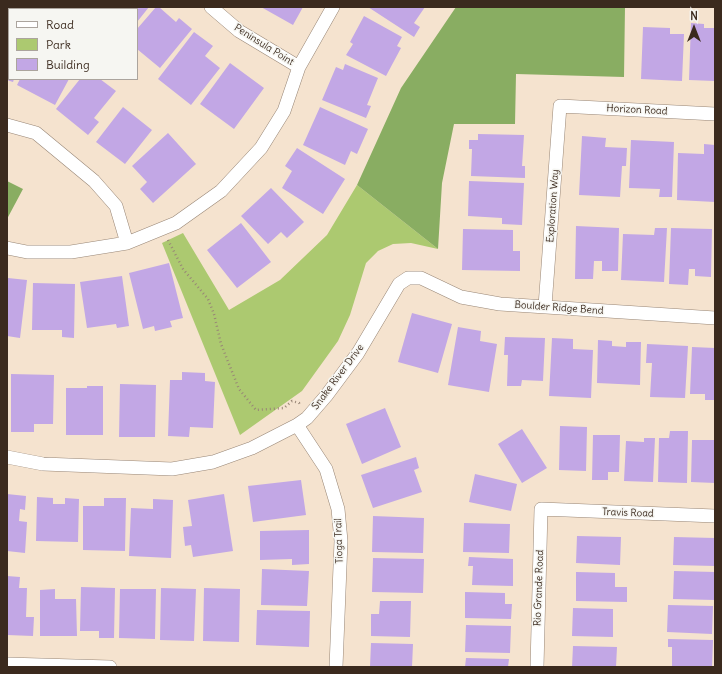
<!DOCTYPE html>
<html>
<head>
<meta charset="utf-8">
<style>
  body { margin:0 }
  #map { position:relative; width:722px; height:674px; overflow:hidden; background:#f5e3cf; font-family:Delius,sans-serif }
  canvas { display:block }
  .frame { position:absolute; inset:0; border:8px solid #3b2a1e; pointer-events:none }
  .legend { position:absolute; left:8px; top:8px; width:130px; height:72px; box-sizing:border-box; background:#f6f6f2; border:1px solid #aba49d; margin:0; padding:5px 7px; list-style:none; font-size:12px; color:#3b2a1e }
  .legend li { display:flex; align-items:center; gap:8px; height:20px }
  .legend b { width:20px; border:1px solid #aba49d }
  .north { position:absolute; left:674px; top:8px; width:40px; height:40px; -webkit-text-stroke:3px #f6f6f2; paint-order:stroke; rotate:0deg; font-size:11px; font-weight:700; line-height:16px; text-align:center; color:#3b2a1e }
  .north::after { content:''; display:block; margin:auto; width:14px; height:18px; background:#3b2a1e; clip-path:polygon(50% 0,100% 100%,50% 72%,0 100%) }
</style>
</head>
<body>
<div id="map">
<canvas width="722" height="674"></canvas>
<div class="frame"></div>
<ul class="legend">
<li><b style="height:5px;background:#fff"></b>Road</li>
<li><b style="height:11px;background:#acc970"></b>Park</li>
<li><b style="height:11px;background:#c2a7e5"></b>Building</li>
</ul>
<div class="north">N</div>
</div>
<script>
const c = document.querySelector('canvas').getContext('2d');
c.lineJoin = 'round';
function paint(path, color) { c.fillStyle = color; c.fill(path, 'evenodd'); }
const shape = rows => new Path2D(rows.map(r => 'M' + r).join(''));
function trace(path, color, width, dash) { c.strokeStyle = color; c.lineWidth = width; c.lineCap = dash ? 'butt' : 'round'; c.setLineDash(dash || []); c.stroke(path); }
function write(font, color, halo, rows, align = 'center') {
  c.font = font + ' Delius,sans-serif'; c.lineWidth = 3; c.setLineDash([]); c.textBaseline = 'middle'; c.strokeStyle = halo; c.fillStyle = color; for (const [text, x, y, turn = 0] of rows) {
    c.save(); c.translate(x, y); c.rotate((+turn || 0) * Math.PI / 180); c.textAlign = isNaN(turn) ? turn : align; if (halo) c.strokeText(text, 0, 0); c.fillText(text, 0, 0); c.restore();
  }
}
const green = shape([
  [357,185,438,249,411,243,393,244,378,251,366,263,350,315,338,341,302,391,240,435,162,243,183,233,229,310,280,280,327,235]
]);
const forest = shape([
  [456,7,625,7,624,77,516,74,515,124,454,124,442,183,438,249,357,185,401,88],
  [7,181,23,189,7,219]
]);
const building = shape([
  [95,7,149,7,137,22,137,9,93,9],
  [156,7,159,7,176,22,179,18,192,29,160,68,137,49,137,29],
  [261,7,303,7,293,25],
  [368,7,425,7,414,23,420,27,414,37],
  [364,16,402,37,397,46,401,48,386,76,346,55,353,44,350,42],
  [7,23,9,23,9,79,14,79,13,82,7,80],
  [691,23,704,24,704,28,715,28,715,81,689,80],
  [643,27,670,28,670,34,684,34,682,81,641,79],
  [194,32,213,46,205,56,220,68,191,105,158,79],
  [230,63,264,88,234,129,200,104],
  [345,64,378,78,367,105,371,106,366,118,322,100,336,67,343,70],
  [20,79,69,79,55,105,17,85],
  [80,79,100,79,116,91,94,118,99,122,88,135,56,109],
  [123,107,152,130,125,164,96,142],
  [320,107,368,129,357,154,351,151,345,165,303,145],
  [168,133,196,164,153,203,140,189,147,182,132,166],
  [478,134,524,135,522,166,525,166,525,178,471,176,472,149,469,149,469,140,478,140],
  [582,136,606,138,605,147,627,148,626,166,622,166,620,197,579,195],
  [631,140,674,142,672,197,659,197,660,189,629,188],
  [704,144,715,145,715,202,677,200,678,153,704,154],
  [297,148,345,179,323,214,282,188,292,171,285,166],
  [469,181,524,183,522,225,502,224,502,218,468,216],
  [271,188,304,222,287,238,281,232,268,244,241,216],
  [241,223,271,262,237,288,207,250],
  [576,226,619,228,618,271,602,271,602,261,594,261,593,279,575,279],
  [655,228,667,228,664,282,621,280,623,234,654,235],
  [671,228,712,229,711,277,695,276,695,269,689,269,688,285,669,284],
  [463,229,513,230,513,251,520,251,520,271,462,270],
  [169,263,183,318,170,321,172,327,155,331,154,326,143,329,129,273],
  [122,276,129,326,117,328,116,324,87,328,80,282],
  [8,278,27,280,20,338,7,336],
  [33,283,75,284,74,338,62,337,62,330,32,330],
  [412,313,452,324,438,373,398,362],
  [458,327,481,331,480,341,497,344,489,392,448,385],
  [505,337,545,338,543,381,522,380,521,386,507,386,508,355,504,355],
  [552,338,573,339,573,349,593,350,591,398,549,396],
  [598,340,612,341,612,346,626,347,626,342,641,342,640,385,597,383],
  [647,344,688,346,685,398,650,397,652,363,646,363],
  [692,347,715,348,715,400,705,400,705,394,690,394],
  [182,372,205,373,205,381,215,382,213,428,190,427,189,437,168,436,170,380,182,380],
  [11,374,54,375,53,424,34,424,34,432,11,432],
  [120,384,156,385,155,437,119,437],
  [87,386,103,386,103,435,66,435,66,388,87,388],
  [385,408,401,447,362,464,346,424],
  [560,426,587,427,586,471,559,470],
  [522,429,547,468,522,483,498,444],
  [670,431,688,431,687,483,658,482,659,438,669,438],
  [593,435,620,435,619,472,608,472,608,480,592,480],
  [644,438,655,438,653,482,624,481,626,441,644,442],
  [692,440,715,440,715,483,691,482],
  [416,457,419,468,414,470,422,492,373,508,361,475],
  [475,474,517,484,511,511,469,502],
  [301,480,306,515,253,522,248,486],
  [7,494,26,496,25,510,20,509,19,521,27,522,25,553,7,551],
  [224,494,233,551,193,557,191,545,185,546,183,527,192,526,188,500],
  [37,497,53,498,53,504,65,504,65,498,79,499,78,542,36,541],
  [104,498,126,498,125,551,83,550,83,506,104,506],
  [153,499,173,500,171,558,129,556,131,508,153,509],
  [373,516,424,518,423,553,372,552],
  [464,523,510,524,509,553,463,552],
  [309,530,309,564,292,565,292,559,260,560,260,531],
  [577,536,621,537,620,565,576,563],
  [674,537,715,538,715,566,673,565],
  [469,557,513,559,513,586,472,585,473,566,468,566],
  [373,558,424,559,423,593,372,592],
  [262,569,309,571,307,606,261,605],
  [674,571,715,572,715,600,673,599],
  [576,572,615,573,615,587,627,587,627,602,576,601],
  [7,576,20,577,19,588,27,588,26,617,34,617,33,636,7,635],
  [81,587,115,588,114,638,99,638,99,631,80,631],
  [161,588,196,589,194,641,160,640],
  [204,588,240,589,239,642,203,641],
  [55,589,55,599,76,599,77,636,40,636,40,590],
  [120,589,156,589,155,639,119,638],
  [465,592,505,593,505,604,512,604,511,619,465,618],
  [380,601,411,601,410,637,371,636,371,614,379,614],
  [668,605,713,606,712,634,667,632],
  [573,608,613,609,613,637,572,636],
  [257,610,310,611,309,647,256,645],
  [466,625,511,626,510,653,465,652],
  [668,639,713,640,712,667,672,666,672,647,668,647],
  [371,643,413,644,412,667,370,667],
  [573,646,617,647,616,667,572,667],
  [466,658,509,659,508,667,465,667]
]);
const path = shape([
  [168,240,183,269,208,299,214,314,221,344,239,389,256,410,284,408,292,401,299,403,300,405]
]);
const minor = shape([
  [211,7,239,31,299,67],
  [7,125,36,133,94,181,116,206,127,243],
  [7,248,27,252,71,252,127,243,176,223,221,191,261,148,284,111,299,67,333,7],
  [545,306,560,106,715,114],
  [297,425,326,469,338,509,341,541,336,667],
  [7,457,43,464,172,469,213,462,252,448,297,425,307,418,326,396,358,353,399,284,408,278,421,278,461,297,500,304,715,318],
  [7,664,110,667],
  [537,667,541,509,715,516]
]);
const streetNames = [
  ["Peninsula Point",264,45,32],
  ["Horizon Road",637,110,3],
  ["Exploration Way",553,206,-86],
  ["Boulder Ridge Bend",559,308,4],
  ["Snake River Drive",338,377,-53],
  ["Travis Road",628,513,2],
  ["Tioga Trail",339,541,-92],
  ["Rio Grande Road",539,588,-88]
];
paint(green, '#acc970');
paint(forest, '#89ad62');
paint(building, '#c2a7e5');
trace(minor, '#988676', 14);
trace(path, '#988676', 2.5, [1, 3]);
trace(minor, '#fff', 13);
write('10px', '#3b2a1e', '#f6f6f2', streetNames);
</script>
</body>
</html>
